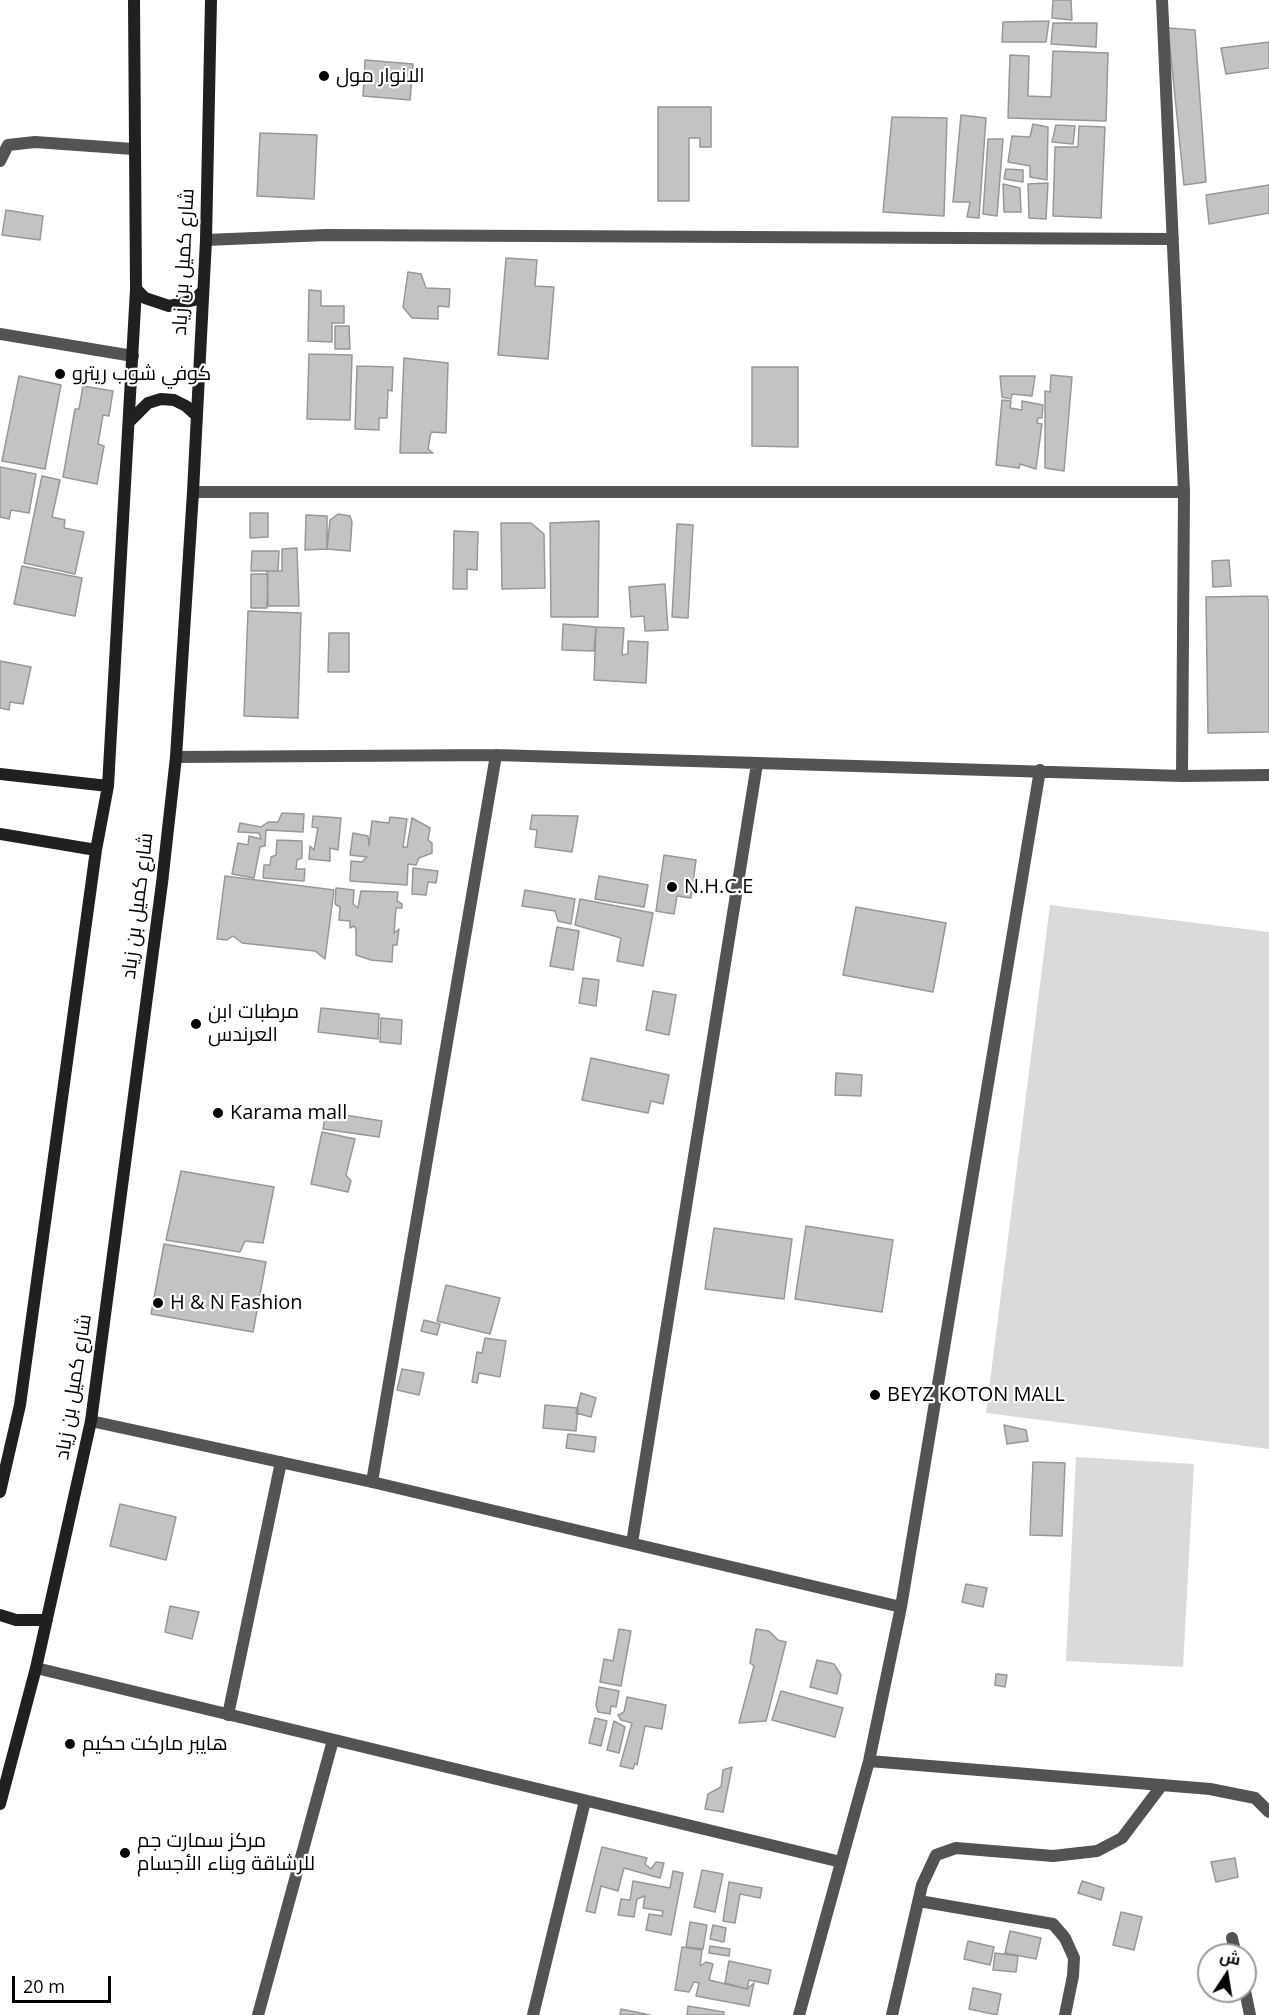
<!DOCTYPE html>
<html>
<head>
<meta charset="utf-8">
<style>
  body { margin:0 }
  #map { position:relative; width:1269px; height:2015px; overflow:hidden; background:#fff; font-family:"Open Sans",Cairo,sans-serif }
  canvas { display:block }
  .north { position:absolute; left:1197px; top:1943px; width:60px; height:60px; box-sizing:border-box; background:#fff; border:2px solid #999; border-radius:50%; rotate:12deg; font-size:16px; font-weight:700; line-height:24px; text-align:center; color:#000 }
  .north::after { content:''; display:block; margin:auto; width:21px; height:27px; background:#000; clip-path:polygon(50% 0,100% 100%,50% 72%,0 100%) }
  .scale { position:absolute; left:12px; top:1976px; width:99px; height:27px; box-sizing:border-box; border:3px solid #000; border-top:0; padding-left:8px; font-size:18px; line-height:21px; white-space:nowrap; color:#000; -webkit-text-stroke:4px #fff; paint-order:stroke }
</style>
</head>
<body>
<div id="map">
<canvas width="1269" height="2015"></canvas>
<div class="north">ش</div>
<div class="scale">20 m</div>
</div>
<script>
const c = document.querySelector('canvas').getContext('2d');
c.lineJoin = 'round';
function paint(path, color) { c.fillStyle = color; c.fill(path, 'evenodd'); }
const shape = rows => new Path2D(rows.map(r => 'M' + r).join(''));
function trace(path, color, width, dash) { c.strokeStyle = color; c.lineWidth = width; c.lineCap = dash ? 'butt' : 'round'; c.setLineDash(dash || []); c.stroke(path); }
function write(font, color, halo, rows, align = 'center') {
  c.font = font + ' "Open Sans",Cairo,sans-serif'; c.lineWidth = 4.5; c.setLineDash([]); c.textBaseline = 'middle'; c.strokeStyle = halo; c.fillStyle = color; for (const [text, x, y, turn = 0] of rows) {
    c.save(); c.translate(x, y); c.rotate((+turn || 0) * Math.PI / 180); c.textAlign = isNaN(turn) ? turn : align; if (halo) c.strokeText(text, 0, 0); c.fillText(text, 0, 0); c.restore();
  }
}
const green = shape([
  [1050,905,1269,932,1269,1449,986,1413],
  [1076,1457,1194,1464,1183,1667,1066,1661]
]);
const building = shape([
  [1053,0,1071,0,1072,20,1052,18,1053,0],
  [1049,21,1046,42,1002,42,1003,22,1049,21],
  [1053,23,1097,23,1096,47,1051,44,1053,23],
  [1168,28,1195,30,1206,182,1184,185,1168,28],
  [1269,42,1269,68,1226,74,1221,48,1269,42],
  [1053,51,1108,53,1106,121,1008,118,1010,55,1029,56,1028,96,1051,97,1053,51],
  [365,60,413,64,410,100,363,96,365,60],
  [658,107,711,107,711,147,700,147,700,138,689,138,689,201,658,201,658,107],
  [961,115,986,118,979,218,967,217,970,202,953,202,961,115],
  [892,117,947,118,944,216,883,212,892,117],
  [1033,124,1048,127,1047,180,1030,177,1030,166,1008,162,1012,136,1030,137,1033,124],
  [1056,125,1075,126,1073,144,1052,142,1056,125],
  [1079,126,1105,127,1101,218,1053,216,1055,147,1078,147,1079,126],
  [260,133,317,135,314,199,257,196,260,133],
  [988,139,1003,139,997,216,983,214,988,139],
  [1006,169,1023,170,1023,182,1004,179,1006,169],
  [1048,183,1046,219,1029,218,1028,184,1048,183],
  [1003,184,1020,188,1021,212,1004,212,1003,184],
  [1269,185,1269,213,1209,224,1206,195,1269,185],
  [6,210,43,216,40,240,2,235,6,210],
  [506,258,537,260,535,286,554,287,548,359,498,355,506,258],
  [408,272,421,274,426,288,450,289,449,307,438,306,438,319,412,318,403,307,408,272],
  [309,290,321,291,321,306,344,306,344,323,332,323,332,342,308,341,309,290],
  [335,326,349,326,350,349,335,349,335,326],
  [309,354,352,355,350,420,307,419,309,354],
  [404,358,448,363,446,433,431,432,428,449,433,453,400,453,404,358],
  [357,366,393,367,392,391,388,390,387,418,379,418,379,430,355,429,357,366],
  [752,367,798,367,798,447,752,446,752,367],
  [1051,375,1072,377,1064,471,1045,468,1045,391,1050,392,1051,375],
  [19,376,61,385,45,469,2,461,19,376],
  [1000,376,1035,376,1032,396,1012,394,1011,399,1002,397,1000,376],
  [83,386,113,391,109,416,103,415,98,444,104,446,97,484,63,477,75,409,79,409,83,386],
  [1002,400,1011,401,1010,408,1022,410,1022,401,1043,405,1042,418,1038,418,1037,423,1042,424,1036,469,1020,464,1019,468,996,465,1002,400],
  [0,467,36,474,29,513,11,510,9,519,0,517,0,467],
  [42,476,60,480,52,517,65,520,64,528,84,532,75,574,24,563,42,476],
  [250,513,268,513,268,537,250,538,250,513],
  [338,514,350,516,352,522,350,551,327,549,330,520,338,514],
  [306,515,327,516,327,549,305,550,306,515],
  [599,521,598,617,551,617,550,523,599,521],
  [501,523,531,523,544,534,545,588,502,589,501,523],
  [677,524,693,525,688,618,672,617,677,524],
  [454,531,478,532,477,570,467,569,467,589,453,589,454,531],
  [297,548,299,606,268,606,267,571,282,571,282,549,297,548],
  [252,551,279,551,278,571,251,571,252,551],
  [1229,560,1231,586,1213,587,1212,561,1229,560],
  [22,566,82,578,75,616,14,604,22,566],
  [251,574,268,574,267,608,251,608,251,574],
  [665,584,668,630,645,631,644,616,631,617,629,587,665,584],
  [1267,596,1269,603,1269,732,1208,733,1206,597,1267,596],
  [248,611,301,613,298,718,244,716,248,611],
  [563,624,596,627,594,651,562,650,563,624],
  [596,627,624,628,622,655,628,654,628,641,648,642,646,683,594,680,596,627],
  [329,633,349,633,349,672,328,672,329,633],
  [0,661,31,667,23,704,10,702,9,710,0,708,0,661],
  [282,813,304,814,303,832,266,830,265,846,260,847,254,878,232,874,238,843,248,845,249,836,261,839,259,833,238,832,240,823,261,827,268,822,278,822,282,813],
  [532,815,578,816,572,852,535,847,537,830,530,829,532,815],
  [313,816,341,818,338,850,330,848,330,861,309,859,310,846,314,850,318,828,312,827,313,816],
  [390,817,407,819,403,847,407,847,412,818,430,828,428,840,432,843,432,853,419,858,416,865,408,864,407,885,350,881,351,861,362,862,367,857,350,855,353,833,368,836,369,846,372,821,389,823,390,817],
  [277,840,302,841,302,858,297,860,296,869,305,869,304,881,263,878,264,865,270,865,271,857,276,855,277,840],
  [664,855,696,860,691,898,677,896,674,914,656,911,664,855],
  [413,868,438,871,436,883,428,882,426,895,412,894,413,868],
  [225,876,334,890,325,959,315,951,242,943,233,936,227,940,217,939,225,876],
  [599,876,648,885,644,907,595,899,599,876],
  [336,888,354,890,353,904,358,908,361,891,398,892,397,901,402,904,402,908,396,908,394,933,399,929,397,945,393,945,392,962,371,960,356,955,356,929,354,926,350,928,350,921,339,920,340,907,335,904,336,888],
  [525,890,575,899,571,924,558,921,555,911,522,906,525,890],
  [580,899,653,913,643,966,617,961,621,938,575,925,580,899],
  [856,907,946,923,933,992,843,975,856,907],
  [557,927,579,931,573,970,550,966,557,927],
  [583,978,599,980,596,1006,579,1003,583,978],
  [653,991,676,995,669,1035,646,1030,653,991],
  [321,1008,379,1014,378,1039,318,1032,321,1008],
  [381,1018,402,1020,401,1044,380,1042,381,1018],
  [591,1058,669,1075,663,1104,651,1101,648,1113,582,1100,591,1058],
  [836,1073,862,1075,861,1096,835,1095,836,1073],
  [326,1112,382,1121,379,1137,323,1129,326,1112],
  [322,1132,355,1139,346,1175,351,1181,348,1192,311,1184,322,1132],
  [181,1171,274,1187,263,1243,245,1241,240,1252,166,1240,181,1171],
  [806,1226,893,1240,882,1312,795,1299,806,1226],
  [714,1228,792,1239,784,1299,705,1289,714,1228],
  [164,1244,266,1262,253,1332,151,1314,164,1244],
  [446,1285,500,1298,490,1334,437,1321,446,1285],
  [424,1320,440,1324,437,1335,421,1331,424,1320],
  [485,1338,506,1341,500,1377,479,1373,477,1383,472,1382,477,1352,482,1353,485,1338],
  [402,1369,424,1373,419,1395,397,1390,402,1369],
  [581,1393,596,1398,591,1417,576,1413,581,1393],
  [545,1405,578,1408,576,1431,543,1428,545,1405],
  [1004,1425,1026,1430,1028,1441,1007,1444,1004,1425],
  [568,1434,596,1437,594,1452,566,1448,568,1434],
  [1033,1462,1065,1463,1062,1536,1030,1535,1033,1462],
  [120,1504,176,1517,166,1560,110,1546,120,1504],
  [966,1584,987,1588,983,1607,962,1602,966,1584],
  [170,1606,199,1612,192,1639,165,1632,170,1606],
  [619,1629,631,1631,621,1686,600,1682,604,1659,613,1661,619,1629],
  [756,1629,769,1631,778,1640,786,1642,766,1721,739,1723,754,1666,750,1663,756,1629],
  [817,1660,834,1664,841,1675,837,1694,810,1687,817,1660],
  [996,1674,1007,1675,1005,1687,995,1685,996,1674],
  [599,1687,619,1691,616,1707,611,1706,610,1714,598,1712,596,1705,599,1687],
  [781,1691,843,1708,835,1737,772,1720,781,1691],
  [627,1697,666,1705,662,1729,645,1726,637,1765,635,1763,633,1769,620,1766,632,1723,621,1720,618,1715,624,1712,627,1697],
  [595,1718,607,1721,601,1746,589,1743,595,1718],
  [614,1721,625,1727,619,1753,607,1750,614,1721],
  [732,1767,723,1812,705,1809,708,1794,721,1787,723,1770,732,1767],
  [602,1847,647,1858,645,1864,651,1869,656,1862,664,1863,660,1878,624,1868,618,1891,601,1886,595,1913,586,1911,602,1847],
  [1235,1858,1238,1877,1216,1882,1211,1862,1235,1858],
  [702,1870,723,1874,715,1912,694,1907,702,1870],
  [673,1871,683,1873,671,1935,646,1930,649,1914,662,1916,663,1911,643,1908,645,1896,637,1899,634,1917,618,1915,621,1899,630,1900,633,1881,670,1888,673,1871],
  [1082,1881,1104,1888,1101,1900,1078,1893,1082,1881],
  [729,1882,762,1888,760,1898,740,1894,735,1923,723,1921,729,1882],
  [1121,1912,1142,1917,1134,1950,1113,1945,1121,1912],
  [690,1922,707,1925,703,1949,686,1947,690,1922],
  [713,1925,726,1928,724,1942,710,1939,713,1925],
  [1010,1931,1041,1938,1036,1959,1005,1953,1010,1931],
  [968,1941,994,1947,990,1965,964,1959,968,1941],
  [710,1946,730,1949,729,1956,709,1953,710,1946],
  [682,1947,702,1950,700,1966,706,1962,713,1964,709,1980,747,1989,754,1983,749,2006,696,1996,699,1983,694,1982,689,1992,675,1990,682,1947],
  [995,1953,1018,1956,1016,1972,993,1970,995,1953],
  [729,1961,771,1970,768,1984,749,1980,747,1989,725,1983,729,1961],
  [973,1988,1001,1994,997,2015,969,2009,973,1988],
  [688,2006,724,2012,724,2015,687,2015,688,2006],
  [621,2009,650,2015,620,2015,621,2009]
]);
const lane = shape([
  [0,161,8,145,35,142,133,149],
  [919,1901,1053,1924,1065,1938,1074,1958,1073,1976,1065,2015],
  [1232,1938,1236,1955],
  [1245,1991,1250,2015],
  [892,2015,922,1885,936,1855,956,1848,1053,1856,1097,1851,1122,1838,1162,1785]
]);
const street = shape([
  [1162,0,1184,492,1182,776],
  [206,240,326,235,1173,239],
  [0,334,133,356],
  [193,492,1184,492],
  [176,757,496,755,1182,776,1269,775],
  [91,1421,372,1482,901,1607],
  [372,1482,496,755],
  [632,1543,757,764],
  [36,1668,841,1862],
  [228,1715,281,1462],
  [869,1761,1210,1789,1255,1798,1269,1812],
  [258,2015,333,1740],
  [533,2015,585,1801],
  [799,2015,869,1761,901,1607,1040,770]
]);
const secondary = shape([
  [136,289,145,298,169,306,194,300,203,291],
  [130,421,148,403,161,399,174,400,186,406,196,415],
  [0,774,108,786],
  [0,834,96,850],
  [0,1492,20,1405,96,850,108,786,136,289,134,0],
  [0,1615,16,1620,47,1620],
  [0,1804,36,1668,91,1421,162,883,176,757,193,492,206,240,211,0]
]);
const markers = [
  [324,76,6,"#000"],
  [60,374,6,"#000"],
  [672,887,6,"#000"],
  [196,1024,6,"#000"],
  [218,1113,6,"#000"],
  [158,1303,6,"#000"],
  [875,1395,6,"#000"],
  [70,1744,6,"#000"],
  [125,1853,6,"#000"]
];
const poiNames = [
  ["الانوار مول",336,76],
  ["كوفي شوب ريترو",72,374],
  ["N.H.C.E",684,887],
  ["مرطبات ابن",208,1012],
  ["العرندس",208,1035],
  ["Karama mall",230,1113],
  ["H & N Fashion",170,1303],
  ["BEYZ KOTON MALL",887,1395],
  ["هایبر مارکت حکیم",82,1744],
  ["مركز سمارت جم",137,1841],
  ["للرشاقة وبناء الأجسام",137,1864]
];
const streetNames = [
  ["شارع كميل بن زياد",184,262,-87],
  ["شارع كميل بن زياد",138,906,-83],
  ["شارع كميل بن زياد",74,1387,-81]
];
paint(green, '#dadada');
paint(building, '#c3c3c3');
trace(building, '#979797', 1.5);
trace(lane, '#535353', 12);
trace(street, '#535353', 12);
trace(secondary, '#202020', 12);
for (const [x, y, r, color] of markers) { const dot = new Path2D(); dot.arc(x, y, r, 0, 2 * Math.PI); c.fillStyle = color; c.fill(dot); trace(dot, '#fff', 2); }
write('20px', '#000', '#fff', poiNames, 'left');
write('20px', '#000', '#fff', streetNames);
</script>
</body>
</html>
